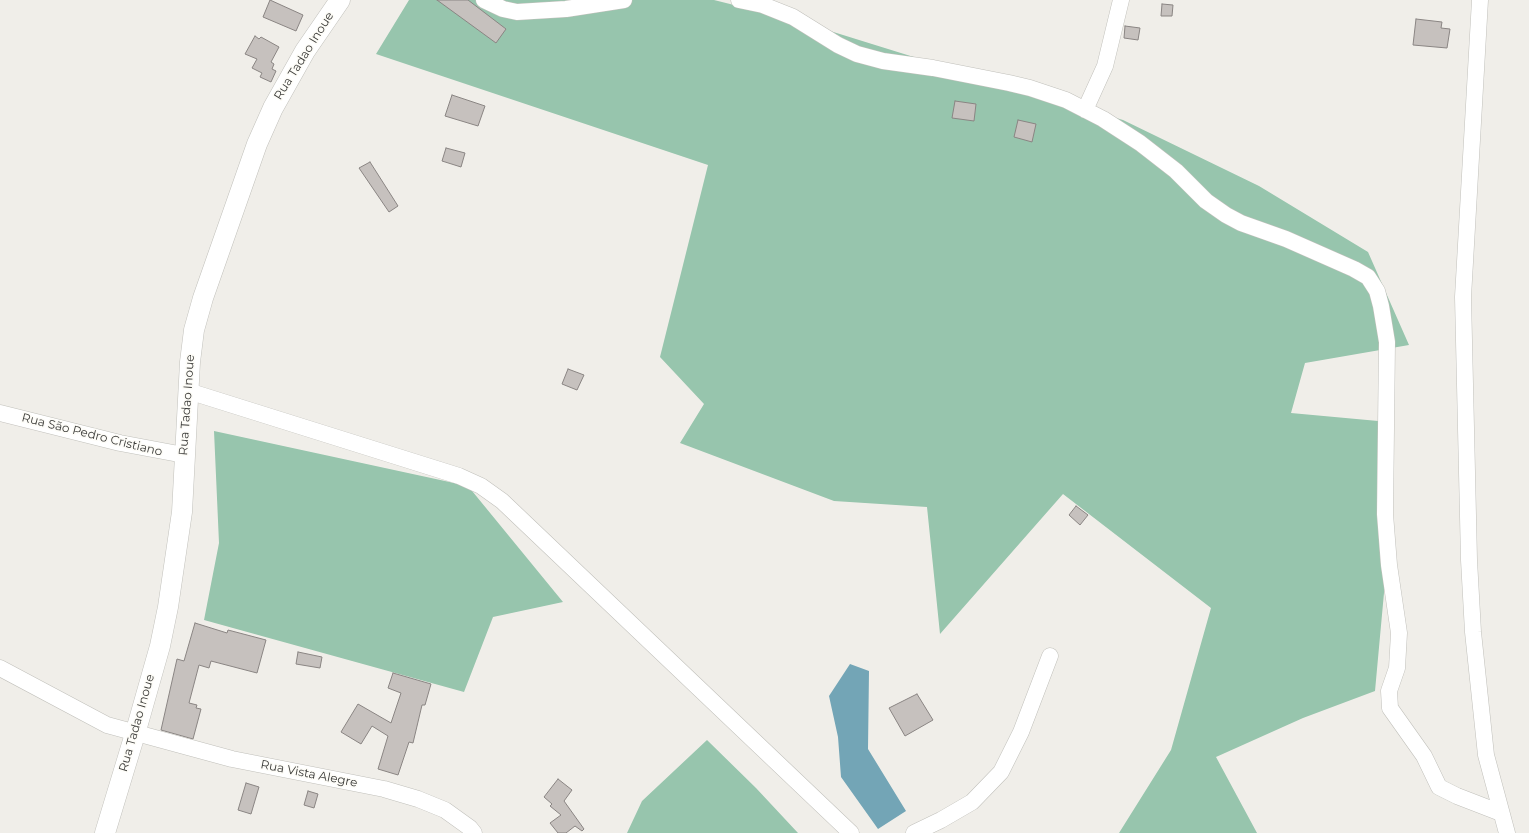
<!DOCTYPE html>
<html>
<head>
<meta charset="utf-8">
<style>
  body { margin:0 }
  canvas { display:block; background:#f0eee9 }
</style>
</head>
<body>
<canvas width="1529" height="833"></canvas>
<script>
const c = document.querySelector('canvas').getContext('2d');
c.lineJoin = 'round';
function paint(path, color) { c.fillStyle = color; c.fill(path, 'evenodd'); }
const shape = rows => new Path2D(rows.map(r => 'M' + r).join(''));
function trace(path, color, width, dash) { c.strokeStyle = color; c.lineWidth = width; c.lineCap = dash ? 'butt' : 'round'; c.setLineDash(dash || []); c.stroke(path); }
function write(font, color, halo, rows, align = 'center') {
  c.font = font + ' Montserrat,sans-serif'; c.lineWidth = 3; c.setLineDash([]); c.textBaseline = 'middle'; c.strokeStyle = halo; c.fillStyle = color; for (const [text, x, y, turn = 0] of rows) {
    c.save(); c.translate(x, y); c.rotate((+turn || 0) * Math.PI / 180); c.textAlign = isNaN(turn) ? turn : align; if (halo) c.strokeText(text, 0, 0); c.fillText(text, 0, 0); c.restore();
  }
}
const forest = shape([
  [409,0,714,0,798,21,962,72,1123,120,1259,186,1368,252,1409,345,1305,363,1291,413,1389,422,1386,571,1375,691,1303,718,1216,757,1257,833,1119,833,1171,750,1211,608,1063,494,940,634,927,507,834,501,680,443,704,404,660,357,708,165,376,54],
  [214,431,468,486,563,602,493,617,464,692,204,620,219,543],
  [707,740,756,788,798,833,627,833,642,801]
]);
const water = shape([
  [850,664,869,671,868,749,906,811,878,829,841,777,838,737,829,696]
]);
const building = shape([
  [270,0,303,15,296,31,263,17,270,0],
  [437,0,468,0,506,29,496,43,437,0],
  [1162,4,1173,5,1172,16,1161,16,1162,4],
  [1416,19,1442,22,1441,28,1450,29,1447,48,1413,45,1416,19],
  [1125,26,1140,28,1138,40,1124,38,1125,26],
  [255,36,259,39,261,37,279,47,271,62,274,64,272,69,276,71,271,82,260,77,262,73,252,68,257,59,245,54,255,36],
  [452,95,485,106,478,126,445,116,452,95],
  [955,101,976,104,974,121,952,118,955,101],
  [1018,120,1036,124,1032,142,1014,137,1018,120],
  [446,148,465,153,461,167,442,161,446,148],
  [370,162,398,206,389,212,359,168,370,162],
  [568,369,584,375,577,390,562,384,568,369],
  [1076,506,1088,515,1080,525,1069,515,1076,506],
  [195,623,227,633,228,630,266,640,257,673,211,661,209,668,199,665,189,703,197,705,196,708,201,709,193,739,161,730,177,659,184,661,195,623],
  [298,652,322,657,320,668,296,664,298,652],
  [393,673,431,684,425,705,422,705,413,743,409,742,398,775,378,769,388,736,372,726,361,744,341,732,358,704,391,723,401,693,388,688,393,673],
  [917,694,933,720,905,736,889,708,917,694],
  [558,779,572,790,564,801,584,829,582,831,575,826,566,833,558,833,550,823,561,815,550,806,552,804,544,797,558,779],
  [246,783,259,787,251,814,238,810,246,783],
  [308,791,318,794,314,808,304,805,308,791]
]);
const minor = shape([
  [484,0,503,9,517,12,566,9,624,0],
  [739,0,763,5,793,17,838,45,857,54,883,61,933,68,1009,83,1030,88,1066,100,1103,119,1140,143,1176,171,1206,201,1226,215,1241,223,1286,239,1354,269,1368,277,1377,291,1381,306,1387,342,1385,514,1389,565,1399,633,1397,668,1389,691,1390,708,1424,756,1439,787,1457,796,1501,813],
  [1480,0,1463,297,1469,560,1473,632,1486,755,1507,833],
  [1085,110,1105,66,1121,0],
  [188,391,459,476,481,486,502,501,851,833],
  [0,413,120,443,184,455],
  [0,668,107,725,232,759,384,789,418,799,445,810,470,828,474,833],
  [914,833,941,820,972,802,1001,772,1021,732,1050,656]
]);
const tertiary = shape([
  [105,833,135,734,160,646,168,607,182,512,190,362,194,330,203,298,257,144,273,108,305,51,340,0]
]);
const streetNames = [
  ["Rua Tadao Inoue",304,56,-58],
  ["Rua Tadao Inoue",187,405,-86],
  ["Rua São Pedro Cristiano",92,435,14],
  ["Rua Tadao Inoue",137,723,-74],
  ["Rua Vista Alegre",309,774,11]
];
paint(forest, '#97c5ad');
paint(water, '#73a5b6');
paint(building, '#c6c1be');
trace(building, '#8a8583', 1);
trace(minor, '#c1c0bb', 17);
trace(tertiary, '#c1c0bb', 21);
trace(minor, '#fff', 16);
trace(tertiary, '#fff', 20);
write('12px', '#3a3a38', '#fdfcf7', streetNames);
</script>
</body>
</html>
